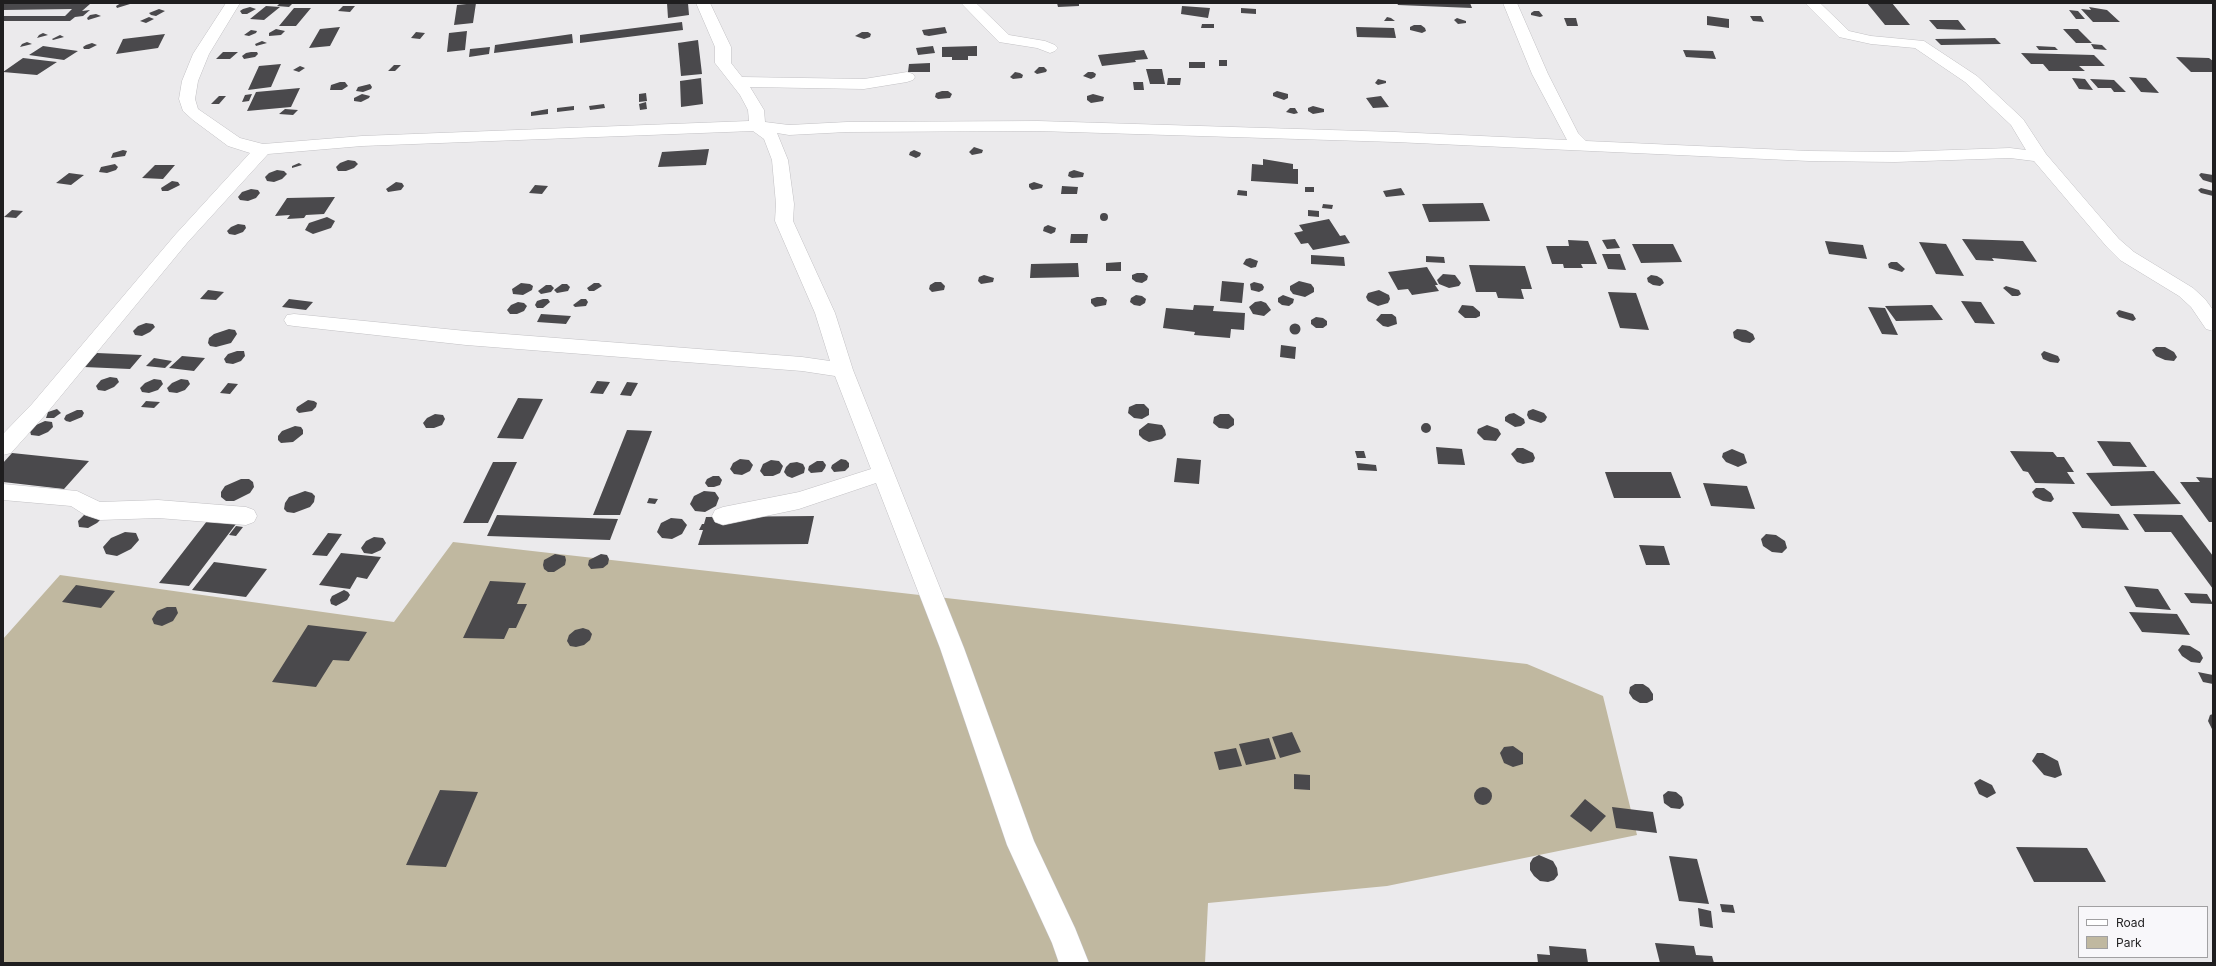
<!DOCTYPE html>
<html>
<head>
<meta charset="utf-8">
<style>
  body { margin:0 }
  #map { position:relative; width:2216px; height:966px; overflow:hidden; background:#ebeaec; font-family:Inter,sans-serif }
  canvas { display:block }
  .frame { position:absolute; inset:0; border:4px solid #1f1e1f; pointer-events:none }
  .legend { position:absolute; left:2078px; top:906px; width:130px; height:52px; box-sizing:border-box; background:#f8f7fa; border:1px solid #a1a0a2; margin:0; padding:5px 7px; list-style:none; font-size:12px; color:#1f1e1f }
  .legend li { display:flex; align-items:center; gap:8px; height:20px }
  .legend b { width:20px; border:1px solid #a1a0a2 }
</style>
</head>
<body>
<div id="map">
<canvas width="2216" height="966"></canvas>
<div class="frame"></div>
<ul class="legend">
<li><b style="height:5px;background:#fff"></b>Road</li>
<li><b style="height:11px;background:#c0b8a0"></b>Park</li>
</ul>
</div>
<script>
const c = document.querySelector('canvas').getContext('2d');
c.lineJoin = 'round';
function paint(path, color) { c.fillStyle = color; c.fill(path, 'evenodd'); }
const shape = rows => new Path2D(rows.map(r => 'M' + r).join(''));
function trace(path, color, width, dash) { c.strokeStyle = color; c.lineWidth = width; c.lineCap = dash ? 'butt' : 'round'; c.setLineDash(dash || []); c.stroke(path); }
const green = shape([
  [453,542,1527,664,1603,696,1637,835,1387,886,1208,903,1205,963,3,963,3,639,60,575,394,622]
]);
const building = shape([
  [121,3,129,3,130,4,117,8,116,6],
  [280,3,293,3,289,7,277,6],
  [476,3,473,23,454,25,457,5],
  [667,3,688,3,689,15,668,18],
  [1057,3,1079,3,1079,6,1058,7],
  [1397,3,1470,3,1472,8,1398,5],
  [1867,3,1892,3,1910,25,1885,25],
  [3,4,90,4,82,11,90,10,83,16,75,17,70,21,3,21,3,16,65,16,72,9,3,10],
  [266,6,280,7,264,20,250,19],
  [343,6,355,6,350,12,338,11],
  [1182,6,1210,8,1208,18,1181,14],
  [250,7,256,9,247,14,242,14,240,11,243,9],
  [2089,7,2107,10,2120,22,2093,22,2081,9,2091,10],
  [294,8,311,8,296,26,279,26],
  [1241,8,1256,9,1256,14,1241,13],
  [159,9,165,11,156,16,151,15,149,13],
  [2069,10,2078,11,2085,19,2076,19],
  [1534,11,1539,11,1543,16,1540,17,1531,15,1531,13],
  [96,14,101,16,88,20,87,18,90,15],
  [1707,16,1729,19,1729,28,1707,25],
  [1750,16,1761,16,1764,22,1753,21],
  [149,17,154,19,146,23,140,21],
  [1387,17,1391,18,1395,21,1384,21],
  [1457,18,1466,21,1466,23,1458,24,1454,20],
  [1564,18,1576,18,1578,26,1567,26],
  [1929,20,1958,20,1966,30,1937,29],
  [682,22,683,30,580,43,580,35],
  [1202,24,1214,24,1214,28,1201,28],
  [1414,25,1421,25,1425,28,1426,31,1422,33,1410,30,1410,27],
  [340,27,330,46,309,48,320,29],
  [945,27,947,33,929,36,924,35,922,30],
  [1356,27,1394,28,1396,38,1357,37],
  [276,29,285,31,281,35,269,36,269,33],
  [2063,29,2078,29,2092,43,2076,43],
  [251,30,257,31,256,33,249,36,244,35],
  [467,31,465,50,447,52,449,33],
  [416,32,425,33,420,39,411,38],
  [862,32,868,32,871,34,870,37,864,39,855,36],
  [43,33,48,35,37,38,39,35],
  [165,34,158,48,116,54,123,39],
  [572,34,573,43,494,53,495,45],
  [60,35,64,37,53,40,52,39],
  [1995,38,2001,44,1941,45,1935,39],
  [698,40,702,74,681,76,678,43],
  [262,41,267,43,256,46,255,44],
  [27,42,32,44,20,47,22,44],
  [92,43,97,45,89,49,84,49,83,47,86,45],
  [2091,44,2102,45,2107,50,2094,49],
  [43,46,78,51,64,60,29,55],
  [933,46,935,53,918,55,916,48],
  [977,46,977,56,968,56,968,60,952,60,952,57,942,57,942,47],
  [2036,46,2055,47,2058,50,2039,50],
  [490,47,489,54,469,57,470,49],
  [1144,50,1148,59,1135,60,1136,62,1102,66,1098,55],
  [1683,50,1713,51,1716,59,1686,57],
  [223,52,238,52,230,59,216,59],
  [251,52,257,52,258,54,255,57,244,59,242,56,246,53],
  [2021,53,2094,55,2105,66,2079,66,2085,71,2049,71,2043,64,2031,64],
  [2176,57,2209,58,2213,61,2213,72,2191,72],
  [23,58,57,62,37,75,3,72],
  [1219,60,1227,60,1227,66,1219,66],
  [1189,62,1205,62,1205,68,1189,68],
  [930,63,930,72,908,72,909,64],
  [281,64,271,87,248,90,259,66],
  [394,65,401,65,395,71,388,71],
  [300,66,305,68,299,72,293,70],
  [1039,67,1044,67,1047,70,1046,72,1037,74,1034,72],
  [1146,69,1162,69,1165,84,1150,84],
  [1015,72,1020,73,1023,75,1022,78,1013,79,1010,77],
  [1088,72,1093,72,1096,74,1095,77,1091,79,1083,76],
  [2129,77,2146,78,2159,93,2141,92],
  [701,78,703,104,681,107,680,81],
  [1168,78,1181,78,1180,85,1167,85],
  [2072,78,2085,79,2093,90,2079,89],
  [1378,79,1386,81,1386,83,1378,85,1375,83],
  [2090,79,2114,80,2126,92,2114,92,2111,88,2098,88],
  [340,82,345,82,348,86,342,90,330,90,331,85],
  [1133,82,1143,82,1144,90,1134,90],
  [370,84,372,87,371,89,363,92,356,91,358,87],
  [300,88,291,107,247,111,256,92],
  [942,91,948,91,952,94,950,98,938,99,935,97,936,93],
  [1277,91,1288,94,1288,98,1284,100,1273,96,1273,93],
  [646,93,647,101,639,102,639,94],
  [252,94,249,101,242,102,245,95],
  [362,94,370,96,369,98,361,102,354,101,354,98],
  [1093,94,1104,97,1103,101,1091,103,1087,100,1087,96],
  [219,96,226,96,219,104,211,104],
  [1381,96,1389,107,1373,108,1366,98],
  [646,102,647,109,640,110,639,104],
  [604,104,605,108,590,110,589,106],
  [574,106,574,110,557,112,557,108],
  [1313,106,1324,109,1324,112,1313,114,1308,111,1308,108],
  [1290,108,1295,108,1298,113,1294,114,1286,112],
  [285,109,298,110,293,115,279,114],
  [548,109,548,114,531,116,531,112],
  [974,147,983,150,982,153,972,155,969,152],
  [709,149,706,165,658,167,662,152],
  [123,150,127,151,125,156,111,158,113,153],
  [914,150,921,153,920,156,916,158,909,155,910,152],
  [1263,159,1293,164,1293,169,1298,169,1298,184,1251,181,1252,164,1263,165],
  [348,160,355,161,358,164,354,168,346,171,338,171,336,167,340,163],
  [299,163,302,165,292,168,292,166],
  [115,164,118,167,116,170,107,173,99,172,101,167],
  [155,165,175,165,163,179,142,178],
  [277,170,284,171,287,174,282,179,274,182,267,181,265,177,269,173],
  [1074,170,1084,173,1083,177,1072,178,1068,176,1069,172],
  [69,173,84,175,71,185,56,183],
  [2201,173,2213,175,2213,183,2203,180,2199,175],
  [172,181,178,182,180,185,168,191,162,191,161,188],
  [396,182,402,183,404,186,401,190,388,192,386,189],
  [1034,182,1043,185,1042,188,1032,190,1029,187,1029,184],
  [535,185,548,186,542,194,529,193],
  [1062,186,1078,187,1077,194,1061,194],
  [1305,187,1314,187,1314,192,1305,192],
  [1401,188,1405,195,1386,197,1383,191],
  [2201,188,2213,191,2213,196,2201,193,2198,190],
  [251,189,258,190,260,193,256,198,248,201,240,200,238,197,242,192],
  [1238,190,1247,191,1247,196,1237,195],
  [335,197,324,214,306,215,304,218,287,219,290,215,275,216,287,198],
  [1483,203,1490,221,1429,222,1422,204],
  [1323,204,1333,205,1332,209,1322,208],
  [12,210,23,211,16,218,4,217],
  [1308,210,1319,211,1319,217,1308,216],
  '1100 217a4 4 0 1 1 8 0a4 4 0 1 1-8 0Z',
  [327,217,335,221,331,228,313,234,305,230,309,223],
  [1329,219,1340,236,1345,235,1350,243,1313,250,1308,243,1301,244,1294,233,1303,231,1299,225],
  [238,224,245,225,246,228,243,232,235,235,229,234,227,231,231,227],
  [1048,225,1056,228,1055,232,1051,234,1043,231,1044,227],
  [1071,234,1088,234,1087,243,1070,243],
  [1615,239,1620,248,1607,249,1602,240],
  [1962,239,2023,241,2037,262,1992,258,1994,261,1976,260],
  [1568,240,1588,241,1597,264,1581,264,1583,268,1564,268,1563,264,1552,264,1546,246,1569,246],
  [1825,241,1863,245,1867,259,1829,254],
  [1919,242,1946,244,1964,276,1936,274],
  [1632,244,1673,244,1682,262,1641,263],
  [1602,254,1620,254,1626,270,1608,269],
  [1311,255,1344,257,1345,266,1311,264],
  [1426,256,1444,257,1445,263,1426,262],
  [1250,258,1258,261,1256,267,1251,268,1243,264,1246,259],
  [1121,262,1121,271,1106,271,1106,263],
  [1891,262,1897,262,1905,269,1902,272,1889,268,1888,264],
  [1078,263,1079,277,1030,278,1031,264],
  [1469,265,1525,266,1532,289,1521,289,1524,299,1498,298,1496,292,1476,292],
  [1427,267,1438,285,1435,285,1439,291,1412,295,1408,289,1398,290,1388,272],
  [1137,273,1144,273,1148,276,1147,280,1142,283,1136,282,1132,279,1132,275],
  [1443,274,1455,275,1461,283,1459,286,1449,288,1439,284,1437,280],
  [984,275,994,278,993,282,981,284,978,281,979,277],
  [1651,275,1657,276,1662,279,1664,283,1660,286,1653,285,1648,282,1647,278],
  [1222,281,1244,283,1242,303,1220,301],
  [1299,281,1311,284,1314,288,1314,292,1305,297,1293,294,1290,290,1290,286],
  [935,282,941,282,945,286,944,290,932,292,929,289,930,285],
  [1254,282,1262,284,1264,287,1263,290,1259,292,1251,290,1250,284],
  [521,283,530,284,533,286,532,290,523,295,513,294,512,289],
  [594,283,599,283,602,286,594,291,589,291,587,288],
  [562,284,567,284,570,287,568,291,557,293,554,290],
  [546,285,551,285,554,288,551,292,541,294,538,291],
  [2006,286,2019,290,2021,294,2018,296,2012,296,2003,288],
  [208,290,224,292,216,300,200,299],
  [1379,290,1389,295,1390,299,1388,303,1378,306,1368,301,1366,297,1368,293],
  [1608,292,1636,293,1649,330,1620,328],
  [1136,295,1142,296,1146,299,1145,303,1140,306,1134,305,1130,302,1131,298],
  [1283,295,1294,299,1293,303,1289,306,1282,305,1278,302,1278,298],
  [1097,297,1103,297,1107,300,1106,305,1095,307,1091,303,1091,299],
  [289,299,313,302,306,310,282,307],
  [543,299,548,299,550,302,543,308,537,308,535,305,537,301],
  [581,299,586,299,588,302,586,306,575,307,573,305],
  [1261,301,1266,303,1271,310,1264,316,1253,314,1249,307,1255,302],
  [1961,301,1981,302,1995,324,1975,323],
  [518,302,524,303,527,306,524,311,517,314,510,314,507,310,511,305],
  [1194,305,1214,306,1213,311,1245,313,1244,330,1231,329,1230,338,1194,335,1195,332,1163,328,1166,308,1193,310],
  [1462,305,1473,306,1480,312,1480,316,1476,318,1465,318,1458,312],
  [1932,305,1943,320,1896,321,1885,306],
  [1868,307,1885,308,1898,335,1882,334],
  [2119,310,2133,314,2136,319,2133,321,2119,317,2116,313],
  [541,314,571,316,566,324,537,322],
  [1381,314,1392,314,1396,317,1397,324,1388,327,1383,326,1376,320],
  [1316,317,1323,318,1327,321,1327,325,1323,328,1316,328,1311,324,1311,320],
  [146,323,153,324,155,327,150,332,142,336,135,335,133,331,138,326],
  '1289.5 329a5.5 5.5 0 1 1 11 0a5.5 5.5 0 1 1-11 0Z',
  [229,329,235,330,237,334,231,343,216,347,210,346,208,343,209,338,214,334],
  [1737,329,1746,330,1753,334,1755,339,1750,343,1742,342,1734,338,1733,332],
  [1281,345,1296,347,1295,359,1280,357],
  [2156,347,2165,347,2174,352,2177,357,2174,361,2165,360,2156,356,2152,350],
  [237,351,244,351,245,356,241,361,233,364,226,363,224,359,228,354],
  [2044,351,2058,356,2060,360,2058,363,2050,362,2043,359,2041,354],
  [97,353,142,355,130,369,84,367],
  [182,356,205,358,194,371,169,368],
  [154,358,172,361,165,368,146,366],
  [110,377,117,378,119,382,114,387,105,391,98,390,96,386,101,380],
  [154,379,161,380,163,384,158,390,149,393,142,392,140,388,145,383],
  [181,379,188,380,190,384,185,390,177,393,169,392,167,388,172,383],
  [597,381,610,382,603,394,590,393],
  [627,382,638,383,631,396,620,395],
  [228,383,238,384,230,394,220,393],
  [518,398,543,399,523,439,497,438],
  [308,400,314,401,317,403,316,407,312,411,299,413,296,410,297,407],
  [146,401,160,402,154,408,141,407],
  [1136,404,1144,404,1149,409,1149,415,1142,419,1134,418,1128,413,1129,407],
  [57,409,61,413,58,415,54,418,46,418,48,412],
  [1533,409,1544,413,1547,417,1545,421,1541,423,1529,419,1527,415,1528,411],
  [77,410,82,410,84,413,82,417,70,422,66,421,64,419,66,415],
  [1514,413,1524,419,1525,423,1521,426,1515,427,1505,421,1505,417,1509,414],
  [435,414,443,415,445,419,442,425,434,428,426,428,423,423,427,418],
  [1220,414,1229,414,1234,419,1234,425,1228,429,1219,428,1213,423,1214,417],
  [45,421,52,422,53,427,48,432,39,436,31,435,30,431,36,425],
  '1421 428a5 5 0 1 1 10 0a5 5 0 1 1-10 0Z',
  [1148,423,1162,425,1165,430,1166,435,1162,439,1149,442,1143,439,1139,435,1139,430],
  [1487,425,1498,429,1501,434,1496,441,1484,440,1477,433,1478,429],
  [295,426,301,427,303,430,303,434,293,442,281,443,278,440,278,436,282,431],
  [627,430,652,431,620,515,593,515],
  [2097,441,2130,442,2147,467,2113,466],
  [1436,447,1462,449,1465,465,1438,464],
  [1517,448,1523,448,1533,453,1535,458,1533,462,1523,464,1517,462,1511,454],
  [1732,449,1744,454,1747,463,1738,467,1726,462,1722,457,1723,453],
  [1355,451,1364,451,1366,458,1357,458],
  [2010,451,2053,452,2057,457,2064,457,2074,472,2067,472,2075,484,2035,483,2028,472,2023,471],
  [12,453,89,461,64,489,3,482,3,463],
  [1177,458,1201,460,1199,484,1174,482],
  [740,459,749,460,753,465,750,471,742,475,734,474,730,469,733,463],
  [841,459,846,460,849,463,849,467,845,471,834,472,831,468,832,465],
  [771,460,779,461,783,466,780,473,773,476,764,476,760,471,763,464],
  [817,461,823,461,826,465,825,468,822,472,811,473,808,470,809,466],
  [493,462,517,462,488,523,463,523],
  [797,462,803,464,805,468,804,473,792,478,787,476,784,472,786,467,790,463],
  [1357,463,1376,465,1377,471,1358,470],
  [2154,471,2181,504,2111,506,2086,473],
  [1605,472,1671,472,1681,498,1614,498],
  [713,476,719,476,722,480,720,485,714,487,708,487,705,483,707,479],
  [2196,477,2213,478,2213,522,2209,522,2180,482,2200,482],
  [241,479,249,479,253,482,254,487,250,493,234,501,226,501,221,497,221,492,225,486],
  [1703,483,1747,486,1755,509,1711,506],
  [2036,488,2044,488,2051,493,2054,499,2051,502,2043,501,2035,497,2032,492],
  [305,491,312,493,315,496,314,502,310,507,294,513,287,512,284,509,285,503,289,497],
  [704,491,715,492,719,498,716,506,705,512,695,511,690,504,694,496],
  [649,498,658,499,655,504,647,503],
  [93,511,103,517,97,523,88,528,79,527,78,521,84,515],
  [2072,512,2119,514,2129,530,2082,528],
  [2133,514,2182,515,2213,556,2213,589,2171,532,2145,532],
  [497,515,618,519,610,540,487,536],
  [814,516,808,544,698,545,703,530,699,530,702,524,704,524,706,517],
  [671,518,682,519,687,525,682,534,672,539,662,538,657,532,661,523],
  [207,521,236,524,189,586,159,583],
  [236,526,243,527,236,536,229,535],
  [125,532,136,533,139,540,131,549,117,556,106,554,103,547,111,538],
  [328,533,342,534,327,556,312,555],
  [1766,534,1776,535,1785,541,1787,548,1782,553,1772,552,1763,546,1761,539],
  [374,537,383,538,386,543,381,550,372,554,364,553,361,548,366,541],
  [1639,545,1664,546,1670,565,1646,565],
  [341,553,381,557,367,579,357,577,350,589,319,585],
  [555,554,565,556,566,560,565,565,554,572,548,572,544,569,543,565,544,560],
  [601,554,607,555,609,559,608,564,603,568,591,569,588,565,589,560],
  [214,562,267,569,246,597,192,590],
  [490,581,526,583,517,604,527,604,516,628,509,628,504,639,463,638],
  [76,585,115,591,101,608,62,602],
  [2124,586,2158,589,2171,610,2136,607],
  [344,590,348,592,350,595,347,600,336,606,331,604,330,600,332,596],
  [2184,593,2207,594,2213,604,2191,603],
  [167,607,176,607,178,613,173,621,162,626,154,624,152,619,157,611],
  [2129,612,2177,614,2190,635,2142,632],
  [308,625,367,632,349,661,333,660,316,687,272,682],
  [583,628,589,630,592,634,590,640,584,645,576,647,570,646,567,641,569,635,575,630],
  [2182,645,2190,646,2200,652,2203,658,2200,663,2191,662,2182,656,2178,650],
  [2198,672,2213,675,2213,684,2203,682],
  [1635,684,1643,684,1649,688,1653,694,1653,700,1647,703,1640,703,1633,699,1629,693,1630,687],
  [2213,714,2213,731,2208,721,2210,715],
  [1292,732,1301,752,1280,758,1272,737],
  [1269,738,1276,759,1246,765,1239,744],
  [1513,746,1523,753,1523,764,1513,767,1504,763,1500,753,1504,747],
  [1236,748,1242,766,1219,770,1214,752],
  [2037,753,2043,753,2058,761,2062,775,2055,778,2044,775,2032,761],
  [1294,774,1310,775,1310,790,1294,789],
  [1980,779,1992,785,1996,793,1987,798,1979,794,1974,783],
  '1474 796a9 9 0 1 1 18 0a9 9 0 1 1-18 0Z',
  [440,790,478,792,446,867,406,865],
  [1668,791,1676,792,1682,797,1684,805,1680,809,1671,808,1664,803,1663,795],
  [1585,799,1606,816,1591,832,1570,816],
  [1612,807,1653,812,1657,833,1616,828],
  [2016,847,2087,848,2106,882,2034,882],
  [1539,855,1553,861,1557,868,1558,875,1554,880,1548,882,1540,881,1534,876,1530,870,1530,863,1533,858],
  [1669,856,1697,859,1709,904,1679,901],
  [1720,904,1733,905,1735,913,1722,912],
  [1698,908,1711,911,1713,928,1700,926],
  [1655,943,1694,946,1696,955,1712,956,1714,963,1660,963],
  [1549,946,1586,949,1588,963,1538,963,1537,954,1550,955]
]);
const minor = shape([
  [226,3,240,3,209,54,198,81,195,99,198,109,240,138,263,144,362,136,749,121,748,110,740,95,715,63,715,47,696,3,710,3,731,47,731,63,742,77,864,79,907,72,913,74,915,77,913,80,907,82,864,89,750,87,764,110,765,122,789,125,847,122,1038,121,1395,132,1567,140,1532,74,1503,3,1517,3,1548,74,1578,133,1586,141,1809,151,1895,152,2010,148,2026,150,2011,125,1965,82,1915,48,1871,44,1839,37,1805,3,1820,3,1849,31,1871,36,1924,41,1977,76,2023,119,2046,154,2119,239,2134,252,2193,288,2205,299,2213,310,2213,331,2206,329,2191,307,2179,296,2120,260,2107,247,2034,161,2010,158,1895,162,1809,161,1395,142,1038,131,847,132,789,135,777,133,788,160,794,204,793,221,835,313,853,370,964,648,1034,841,1075,928,1089,963,1059,963,1052,943,1007,845,940,648,876,483,799,509,723,525,715,522,712,516,715,510,723,507,799,492,871,469,835,376,802,371,466,345,294,326,287,325,284,320,287,315,294,314,466,331,802,357,830,361,815,313,775,221,776,204,772,160,764,139,753,131,362,146,268,154,187,243,46,414,11,453,3,455,3,434,32,404,175,235,250,153,228,146,193,120,183,111,179,99,182,81,193,54,226,3],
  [961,3,976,3,1009,35,1045,41,1055,45,1058,48,1055,51,1050,53,1037,48,999,42,961,3],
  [3,484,77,491,100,502,158,500,246,507,254,510,257,516,254,522,246,525,158,518,100,520,85,515,71,506,3,500,3,484]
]);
paint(green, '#c0b8a0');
paint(building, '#4a494c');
trace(minor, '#c2c1c4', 1);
paint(minor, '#fff');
</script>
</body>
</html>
